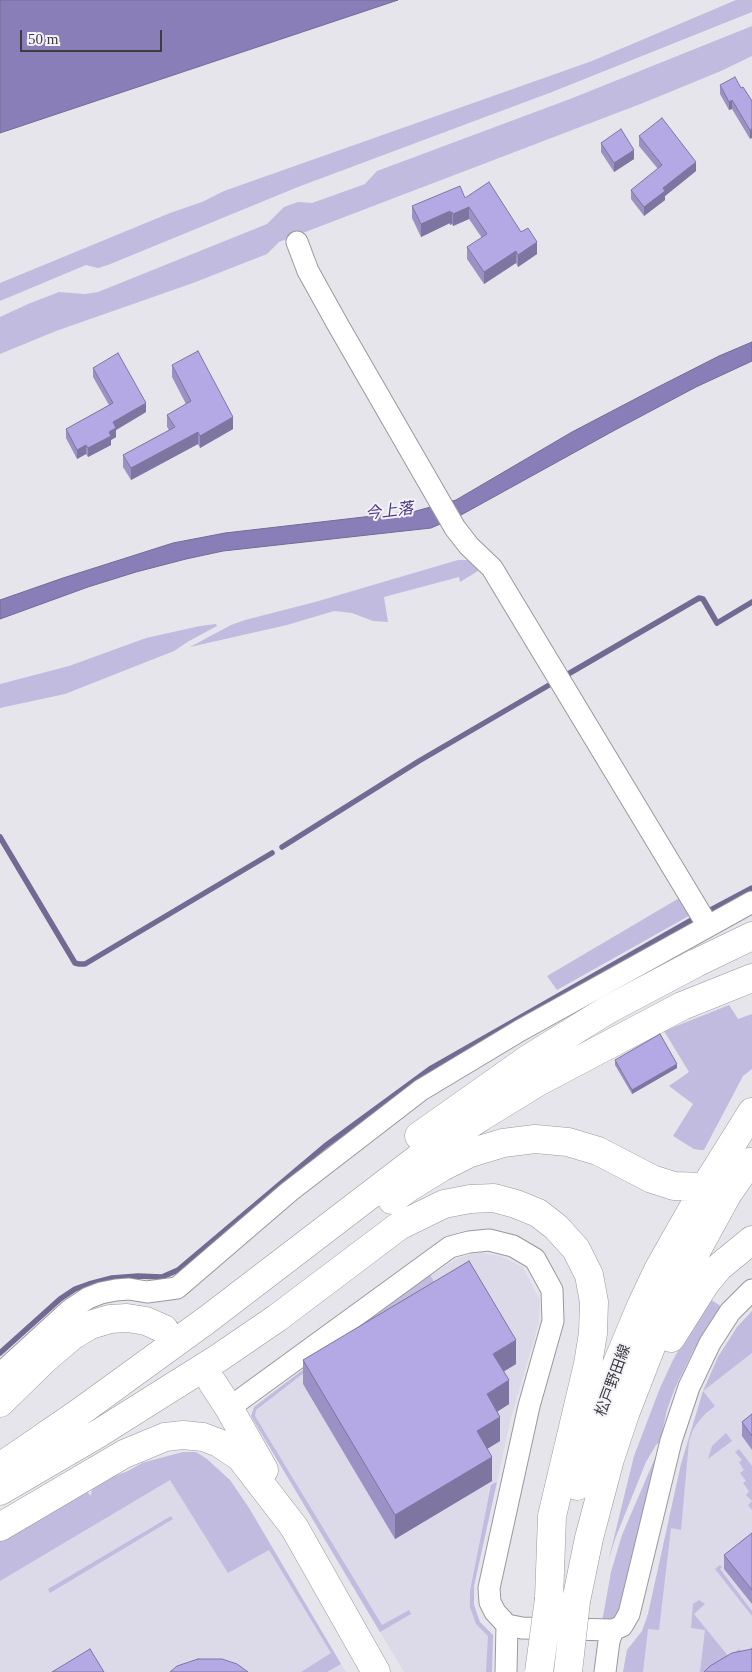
<!DOCTYPE html>
<html>
<head>
<meta charset="utf-8">
<style>
  body { margin:0 }
  #map { position:relative; width:752px; height:1672px; overflow:hidden; background:#e6e5eb; font-family:Georgia,serif }
  canvas { display:block }
  .scale { position:absolute; left:20px; top:30px; width:142px; height:22px; box-sizing:border-box; border:2px solid #3d3d3f; border-top:0; padding-left:6px; font-size:15px; line-height:18px; white-space:nowrap; color:#3d3d3f; -webkit-text-stroke:4px #f3f2f9; paint-order:stroke }
</style>
</head>
<body>
<div id="map">
<canvas width="752" height="1672"></canvas>
<div class="scale">50 m</div>
</div>
<script>
const c = document.querySelector('canvas').getContext('2d');
c.lineJoin = 'round';
function paint(path, color) { c.fillStyle = color; c.fill(path, 'evenodd'); }
const shape = rows => new Path2D(rows.map(r => 'M' + r).join(''));
function trace(path, color, width, dash) { c.strokeStyle = color; c.lineWidth = width; c.lineCap = dash ? 'butt' : 'round'; c.setLineDash(dash || []); c.stroke(path); }
function write(font, color, halo, rows, align = 'center') {
  c.font = font + ' Georgia,"Noto Sans JP",serif'; c.lineWidth = 4; c.setLineDash([]); c.textBaseline = 'middle'; c.strokeStyle = halo; c.fillStyle = color; for (const [text, x, y, turn = 0] of rows) {
    c.save(); c.translate(x, y); c.rotate((+turn || 0) * Math.PI / 180); c.textAlign = isNaN(turn) ? turn : align; if (halo) c.strokeText(text, 0, 0); c.fillText(text, 0, 0); c.restore();
  }
}
const built = shape([
  [482,1253,501,1256,523,1267,540,1300,539,1323,511,1418,474,1586,474,1605,480,1622,493,1635,492,1672,404,1672,251,1416,254,1407,413,1286,458,1258,472,1254],
  [752,1311,752,1672,623,1672,627,1650,642,1631,648,1614,681,1464,703,1391,718,1357,737,1327],
  [183,1452,196,1452,207,1459,230,1480,249,1508,346,1672,0,1672,0,1571,142,1463]
]);
const green = shape([
  [736,0,752,0,752,12,552,92,298,187,108,265,98,268,86,265,0,301,0,283,170,213,202,202,224,191,592,61],
  [752,26,752,56,721,71,643,103,279,242,267,254,193,283,56,331,0,354,0,317,28,304,59,292,85,294,98,292,267,224,284,207,298,202,312,203,365,184,377,171,570,99],
  [458,560,469,560,480,567,478,571,460,582,459,577,384,597,388,622,373,621,352,613,334,611,287,625,190,647,231,625,245,620,315,602],
  [216,624,217,626,189,641,174,651,65,694,0,708,0,684,69,666,146,638,200,626],
  [681,897,694,913,557,990,547,976],
  [729,1005,738,1019,752,1014,752,1069,743,1076,704,1150,700,1150,694,1149,673,1136,693,1104,669,1086,689,1072,664,1031],
  [430,1275,440,1291,301,1375,256,1410,255,1416,382,1625,409,1610,411,1614,380,1632,251,1416,254,1407,413,1286],
  [710,1299,722,1307,694,1349,675,1388,667,1410,660,1442,656,1445,646,1462,615,1539,608,1562,634,1456,660,1388,673,1360,702,1309],
  [752,1311,752,1353,703,1391,715,1406,706,1413,698,1422,693,1430,689,1441,681,1530,671,1528,659,1630,648,1629,643,1672,623,1672,627,1650,642,1631,648,1614,681,1464,703,1391,718,1357,737,1327],
  [726,1433,732,1441,708,1459,712,1446],
  [739,1449,752,1466,752,1510,748,1505,752,1501,746,1495,749,1491,743,1483,746,1481,740,1473,744,1470,739,1462,742,1460,735,1452],
  [658,1451,625,1601,613,1621,602,1622,611,1572,622,1535],
  [183,1452,196,1452,207,1459,230,1480,249,1508,341,1664,327,1672,301,1672,331,1653,269,1550,228,1573,170,1480,0,1581,0,1540,84,1488,91,1496,92,1487,90,1485,128,1471,142,1463],
  [497,1482,474,1586,474,1605,480,1622,493,1635,492,1672,486,1672,488,1636,476,1624,470,1607,470,1591,491,1485],
  [171,1516,173,1519,50,1593,48,1589],
  [720,1565,722,1567,720,1569,752,1611,752,1616,715,1569],
  [699,1600,705,1604,694,1614,729,1657,739,1649,744,1654,752,1647,752,1657,709,1672,700,1672,705,1630,691,1628,693,1604]
]);
const water = shape([
  [0,0,398,0,0,133,0,0],
  [752,342,752,361,696,387,615,430,461,515,431,528,223,551,186,559,136,572,88,587,0,619,0,600,63,578,173,543,225,533,416,511,456,500,572,432,658,387,719,356,752,342]
]);
const stream = shape([
  [563,677,699,598,703,599,717,623,752,602],
  [0,837,75,963,79,964,85,964,272,853],
  [282,847,419,761,556,681],
  [705,913,752,888],
  [0,1353,60,1299,75,1289,89,1284,112,1278,138,1276,162,1277,178,1270,325,1146,430,1069,697,917]
]);
const primaryTunnel = shape([
  [164,1329,185,1347,212,1382]
]);
const street = shape([
  [297,242,308,271,338,325,455,528,469,546,492,568,708,926],
  [0,1374,70,1310,88,1298,101,1293,116,1290,129,1289,147,1292,177,1288,290,1191,421,1090,521,1030,752,902],
  [229,1408,450,1247,469,1242,489,1240,513,1246,535,1259,552,1290,553,1321,529,1406,489,1588,490,1602,495,1612,507,1625,522,1628,613,1630,622,1626,629,1614,671,1441,689,1387,710,1343,730,1312,752,1290],
  [506,1672,507,1625],
  [605,1672,609,1641,613,1630]
]);
const secondary = shape([
  [294,1527,376,1672]
]);
const primary = shape([
  [419,1136,528,1059,609,1009,696,963,752,936],
  [392,1200,408,1188,442,1167,470,1153,503,1143,535,1139,568,1142,598,1151,652,1179,674,1186,705,1187,713,1185,727,1179,749,1162],
  [671,1338,705,1284,719,1267,752,1240],
  [212,1382,229,1408,264,1470],
  [0,1403,45,1359,72,1336,90,1325,110,1319,127,1318,146,1321,164,1329],
  [0,1467,80,1412,208,1319,421,1156,481,1117,538,1082,682,1006,752,978],
  [577,1486,610,1380,641,1306,658,1270,705,1187,752,1112],
  [0,1491,96,1435,220,1357,277,1318,399,1226,444,1204,470,1199,494,1198,516,1204,538,1213,556,1227,576,1249,589,1275,594,1302,593,1333,588,1364,552,1516,549,1599],
  [0,1527,124,1454,165,1437,183,1435,203,1437,219,1443,240,1457,294,1527],
  [576,1601,589,1538,610,1459,625,1414,651,1347,687,1268,727,1195,744,1170]
]);
const primaryBridge = shape([
  [539,1672,549,1599],
  [568,1672,576,1601]
]);
const wall = shape([
  [720,85,752,101,750,139,732,109,729,110,720,94],
  [639,136,696,171,665,196,665,200,644,216,631,199,631,190,658,169,639,146],
  [601,143,634,159,614,172,601,152],
  [465,198,521,232,537,254,518,267,516,263,484,284,467,259,467,247,482,238,469,219,453,226,452,224,450,225,450,223,421,237,412,218,412,206],
  [172,365,233,429,200,448,198,444,131,480,123,467,123,455,169,430,167,427,167,415,186,404,172,377],
  [93,368,146,412,116,430,116,437,111,440,111,445,88,457,86,454,77,459,66,438,66,429,109,405,93,377],
  [615,1060,677,1068,632,1094,615,1065],
  [303,1360,516,1364,504,1371,509,1404,497,1412,500,1441,487,1449,492,1481,395,1539,303,1384],
  [752,1414,752,1450,742,1436,742,1422],
  [752,1533,752,1604,724,1569,724,1555]
]);
const shadedWall = shape([
  [732,100,732,109,729,110,729,102],
  [752,129,752,138,750,139,750,130],
  [634,150,634,159,614,172,614,163],
  [696,162,696,171,665,196,665,200,644,216,644,207,663,188],
  [469,207,469,219,453,226,453,214],
  [450,211,450,223,421,237,421,224],
  [452,212,452,224,450,225,450,213],
  [537,242,537,254,518,267,518,255],
  [516,251,516,263,484,284,484,272],
  [146,403,146,412,116,430,116,437,111,440,111,445,88,457,88,448,109,432,113,422],
  [233,417,233,429,200,448,200,436],
  [198,432,198,444,131,480,131,468],
  [86,445,86,454,77,459,77,450],
  [677,1064,677,1068,632,1094,632,1090],
  [516,1340,516,1364,493,1378,493,1354],
  [509,1380,509,1404,487,1418,487,1394],
  [500,1417,500,1441,477,1455,477,1431],
  [492,1457,492,1481,395,1539,395,1515]
]);
const building = shape([
  [735,77,741,88,743,87,752,101,752,129,750,130,732,100,729,102,720,85,735,77],
  [662,118,696,162,663,188,665,191,644,207,631,190,662,165,639,136,662,118],
  [621,129,634,150,614,163,601,143,621,129],
  [489,182,521,232,528,228,537,242,518,255,516,251,484,272,467,247,487,234,469,207,453,214,452,212,450,213,450,211,421,224,412,206,460,186,465,198,489,182],
  [198,351,233,417,200,436,198,432,131,468,123,455,175,427,167,415,191,401,172,365,198,351],
  [118,353,146,403,113,422,116,428,109,432,111,436,88,448,86,445,77,450,66,429,113,403,93,368,118,353],
  [660,1034,677,1064,632,1090,615,1060,660,1034],
  [469,1261,516,1340,493,1354,509,1380,487,1394,500,1417,477,1431,492,1457,395,1515,303,1360,469,1261],
  [752,1414,752,1436,742,1422,752,1414],
  [752,1533,752,1590,724,1555,752,1533],
  [90,1649,104,1672,52,1672,90,1649],
  [752,1649,752,1672,704,1672,710,1666,732,1653,752,1649],
  [198,1659,222,1659,237,1664,248,1672,170,1672,177,1666,198,1659]
]);
const streetNames = [
  ["松戸野田線",612,1380,-70]
];
const waterNames = [
  ["今上落",389,510,-7]
];
paint(built, '#dcdae8');
paint(green, '#c1bbe0');
paint(water, '#8a7eb8');
trace(water, '#736a94', 1);
trace(stream, '#736a94', 5.5);
trace(primaryTunnel, '#c4c3c9', 28, [28, 14]);
trace(street, '#99989e', 23);
trace(secondary, '#99989e', 29);
trace(primary, '#99989e', 29);
trace(street, '#fff', 21);
trace(secondary, '#fff', 28);
trace(primary, '#fff', 28);
trace(primaryBridge, '#99989e', 29, []);
trace(primaryBridge, '#fff', 28);
paint(wall, '#9b91c5');
paint(shadedWall, '#7e76a0');
paint(building, '#b4a9e5');
trace(building, '#7e76a0', 1);
write('15px', '#3d3d3f', '#f3f2f9', streetNames);
write('italic 16px', '#4b377f', '#f3f2f9', waterNames);
</script>
</body>
</html>
